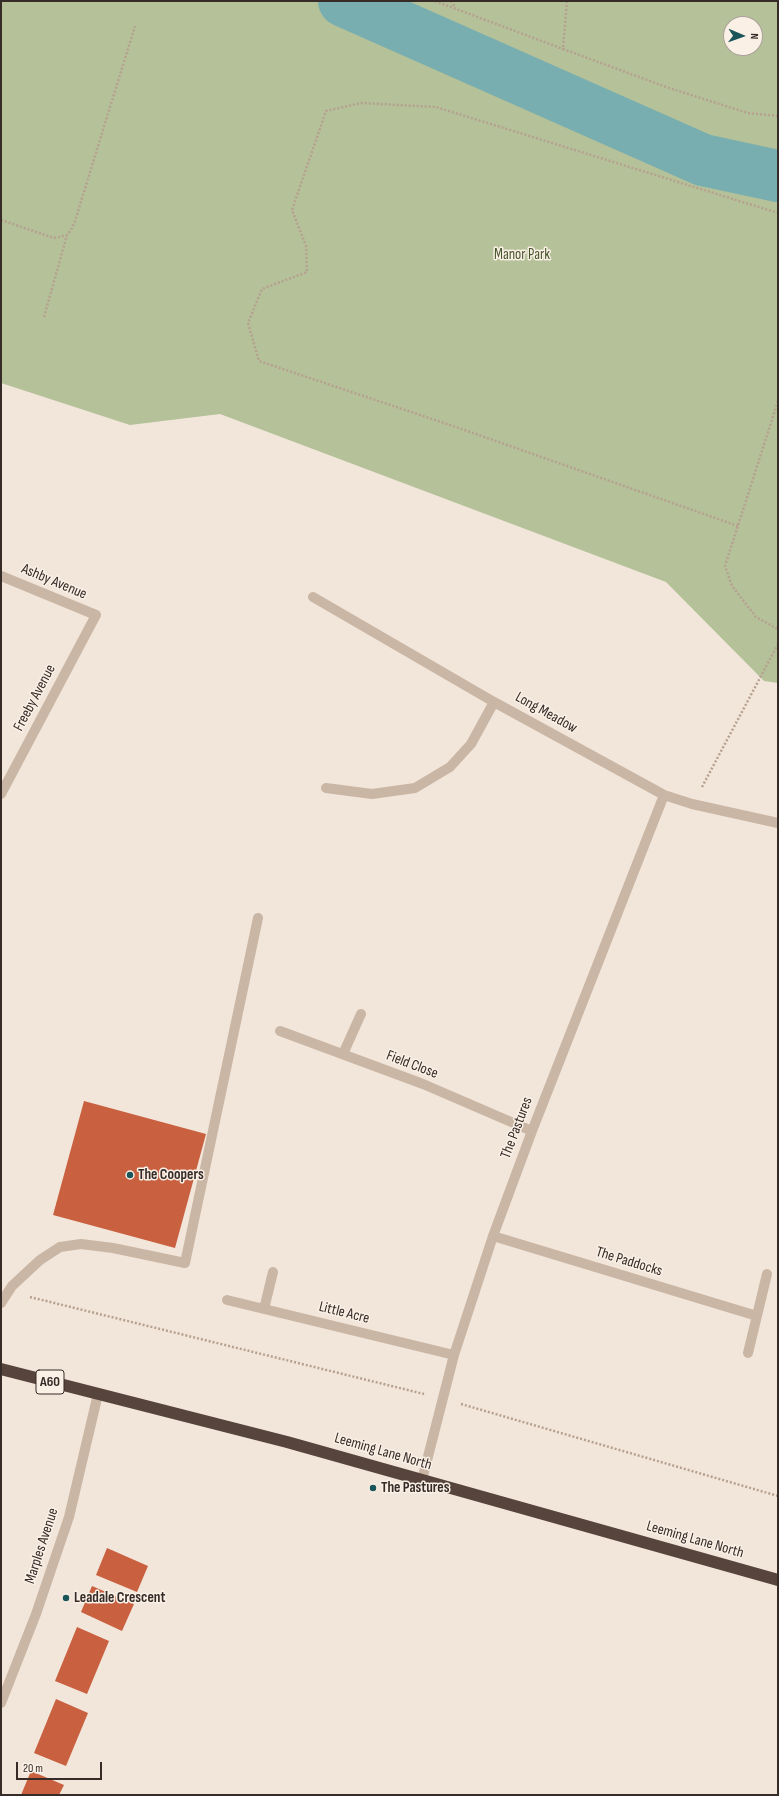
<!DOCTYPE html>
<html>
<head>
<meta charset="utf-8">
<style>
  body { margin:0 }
  #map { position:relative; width:779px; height:1796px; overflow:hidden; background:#f2e6da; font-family:"Sofia Sans Condensed",sans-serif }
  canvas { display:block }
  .frame { position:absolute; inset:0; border:2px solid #362b27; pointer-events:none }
  .north { position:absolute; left:723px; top:16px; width:40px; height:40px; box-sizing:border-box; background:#faf0e6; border:1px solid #aca19a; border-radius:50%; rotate:92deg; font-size:11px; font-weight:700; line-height:16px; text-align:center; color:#362b27 }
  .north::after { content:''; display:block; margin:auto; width:14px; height:18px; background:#1b5559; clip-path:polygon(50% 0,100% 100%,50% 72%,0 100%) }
  .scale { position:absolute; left:16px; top:1762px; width:86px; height:18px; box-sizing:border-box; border:2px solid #362b27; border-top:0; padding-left:5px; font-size:12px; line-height:14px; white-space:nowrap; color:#362b27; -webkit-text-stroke:3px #faf0e6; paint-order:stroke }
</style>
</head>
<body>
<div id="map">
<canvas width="779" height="1796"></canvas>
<div class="frame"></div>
<div class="north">N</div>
<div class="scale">20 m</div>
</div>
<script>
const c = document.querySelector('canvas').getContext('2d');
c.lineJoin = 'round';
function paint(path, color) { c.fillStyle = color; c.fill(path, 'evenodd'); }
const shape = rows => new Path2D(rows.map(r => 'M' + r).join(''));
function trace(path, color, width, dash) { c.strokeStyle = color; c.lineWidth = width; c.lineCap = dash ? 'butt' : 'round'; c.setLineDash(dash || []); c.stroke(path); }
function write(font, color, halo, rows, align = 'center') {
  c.font = font + ' "Sofia Sans Condensed",sans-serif'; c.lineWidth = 3; c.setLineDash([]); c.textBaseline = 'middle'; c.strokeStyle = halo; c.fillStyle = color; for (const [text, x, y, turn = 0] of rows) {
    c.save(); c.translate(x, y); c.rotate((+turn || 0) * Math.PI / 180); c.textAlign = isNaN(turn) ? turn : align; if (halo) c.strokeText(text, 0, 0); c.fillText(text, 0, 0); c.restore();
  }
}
const green = shape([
  [1,1,778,1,778,683,764,681,666,582,220,414,130,425,1,383],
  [731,24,755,24,755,48,731,48]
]);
const river = shape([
  [344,1,703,160,778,176]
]);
const building = shape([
  [84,1101,206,1134,175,1248,53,1215],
  [107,1548,148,1566,137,1592,96,1575],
  [92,1586,134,1604,122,1631,81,1612],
  [77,1627,109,1641,87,1694,55,1681],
  [56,1699,88,1713,66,1766,34,1753],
  [31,1771,64,1785,59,1795,21,1795]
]);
const path = shape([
  [435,1,563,49],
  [451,1,455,7],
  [567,1,563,49,669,88,748,113,778,116],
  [1,220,54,238,67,235,71,230,75,221,135,26],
  [44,317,67,235],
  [778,401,725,566,732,586,756,617,778,629],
  [738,526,453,426,259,361,248,323,262,289,307,272,306,246,292,210,326,111,361,103,436,107,778,213],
  [702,787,778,644],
  [30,1297,424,1394],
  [461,1404,778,1496]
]);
const minor = shape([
  [1,576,96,615,1,794],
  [313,597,494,702,664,795,692,804,778,823],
  [326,788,372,794,415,788,450,767,471,744,494,702],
  [280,1031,423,1084,532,1131],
  [343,1054,361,1014],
  [493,1236,757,1316],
  [227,1300,454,1355],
  [1,1303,12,1286,40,1260,60,1247,81,1244,113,1248,185,1263,258,918],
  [264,1309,273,1272],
  [748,1353,767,1274],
  [422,1480,454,1355,493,1236,532,1131,664,795],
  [1,1703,36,1614,69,1517,98,1394]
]);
const highway = shape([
  [1,1369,287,1442,778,1580]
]);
const markers = [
  [130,1175,4,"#1b5559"],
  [373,1488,4,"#1b5559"],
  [66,1598,4,"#1b5559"]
];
const shields = [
  [50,1382,28]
];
const shieldNames = [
  ["A60",50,1382]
];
const parkNames = [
  ["Manor Park",522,255]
];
const streetNames = [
  ["Ashby Avenue",54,582,23],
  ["Freeby Avenue",35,698,-62],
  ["Long Meadow",546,713,29],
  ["Field Close",412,1065,21],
  ["The Pastures",517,1128,-69],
  ["The Paddocks",629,1262,17],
  ["Little Acre",344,1313,14],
  ["Leeming Lane North",383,1452,16],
  ["Leeming Lane North",695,1540,16],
  ["Marples Avenue",42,1546,-72]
];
const poiNames = [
  ["The Coopers",138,1175],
  ["The Pastures",381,1488],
  ["Leadale Crescent",74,1598]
];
paint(green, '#b4c199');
trace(river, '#78aeb0', 52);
paint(building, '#c96040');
trace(path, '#b6a08f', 2.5, [2, 2]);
trace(minor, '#cab6a5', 10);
trace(highway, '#57453d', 12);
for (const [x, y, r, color] of markers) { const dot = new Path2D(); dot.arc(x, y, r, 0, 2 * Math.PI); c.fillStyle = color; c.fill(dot); trace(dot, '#faf0e6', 1.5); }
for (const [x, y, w] of shields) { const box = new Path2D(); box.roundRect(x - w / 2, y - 12, w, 24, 3); c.fillStyle = '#faf0e6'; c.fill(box); trace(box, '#362b27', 1); }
write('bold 14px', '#362b27', null, shieldNames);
write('15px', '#46552a', '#faf0e6', parkNames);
write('15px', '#362b27', '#faf0e6', streetNames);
write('bold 15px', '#362b27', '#faf0e6', poiNames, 'left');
</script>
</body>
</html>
